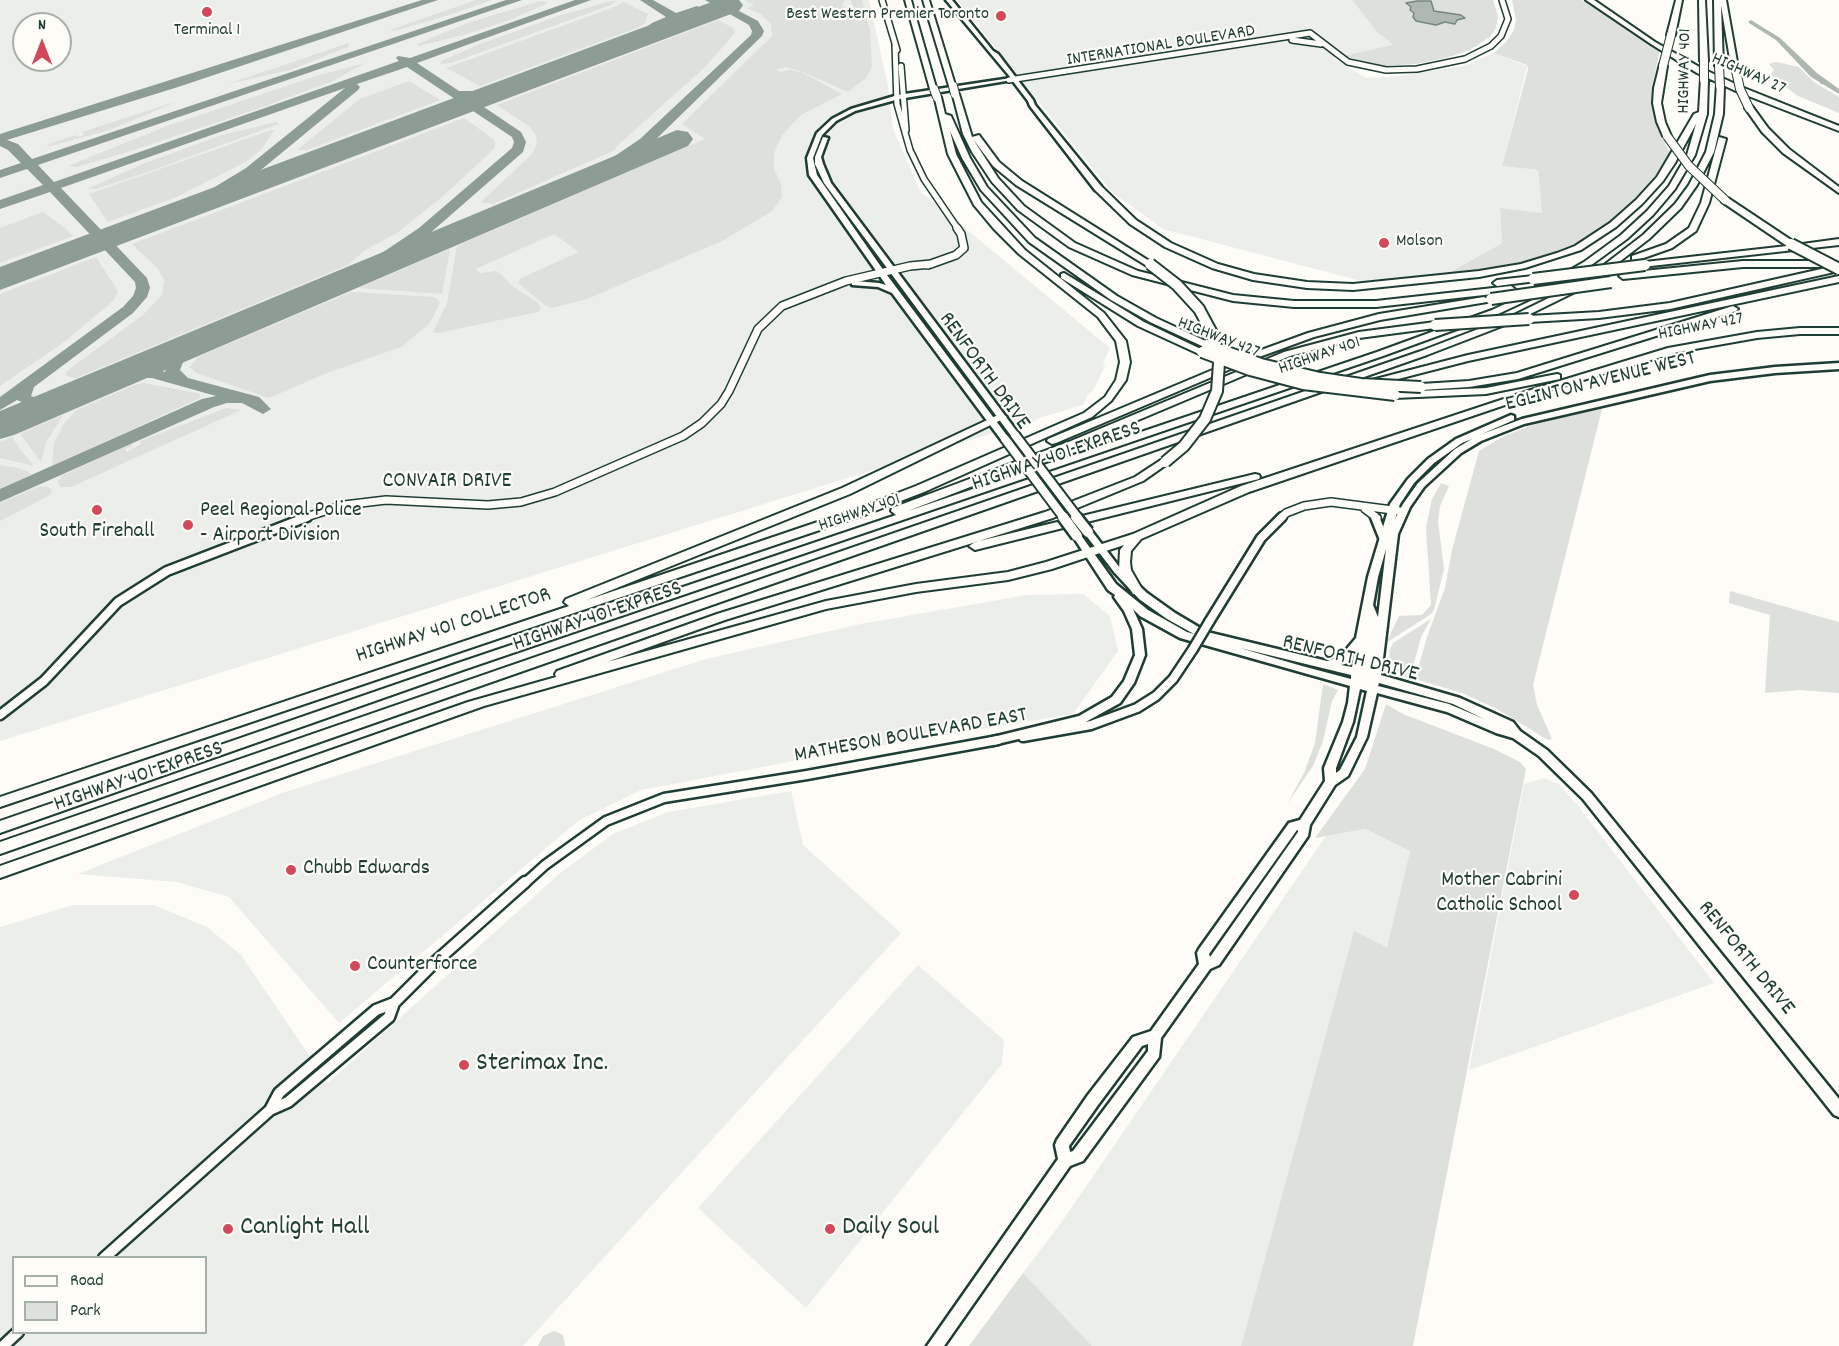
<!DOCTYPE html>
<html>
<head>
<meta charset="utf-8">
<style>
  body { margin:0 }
  #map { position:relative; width:1839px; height:1346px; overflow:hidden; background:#fdfcf7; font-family:Dekko,sans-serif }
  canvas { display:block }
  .legend { position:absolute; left:12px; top:1256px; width:195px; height:78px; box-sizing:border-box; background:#fdfcf7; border:2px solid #a4b0a9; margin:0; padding:8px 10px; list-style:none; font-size:18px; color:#1f3d34 }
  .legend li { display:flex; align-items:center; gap:12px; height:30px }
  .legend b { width:30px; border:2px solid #a4b0a9 }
  .north { position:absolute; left:12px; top:12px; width:60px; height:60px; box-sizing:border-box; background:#fdfcf7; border:2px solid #a4b0a9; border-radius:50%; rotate:0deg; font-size:16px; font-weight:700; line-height:24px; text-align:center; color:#1f3d34 }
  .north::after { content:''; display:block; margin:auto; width:21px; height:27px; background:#d1495b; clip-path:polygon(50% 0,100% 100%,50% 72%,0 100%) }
</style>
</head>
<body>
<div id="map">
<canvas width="1839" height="1346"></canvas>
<ul class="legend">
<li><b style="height:8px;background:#fdfcf7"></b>Road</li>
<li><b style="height:16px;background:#dde0db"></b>Park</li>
</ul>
<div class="north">N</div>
</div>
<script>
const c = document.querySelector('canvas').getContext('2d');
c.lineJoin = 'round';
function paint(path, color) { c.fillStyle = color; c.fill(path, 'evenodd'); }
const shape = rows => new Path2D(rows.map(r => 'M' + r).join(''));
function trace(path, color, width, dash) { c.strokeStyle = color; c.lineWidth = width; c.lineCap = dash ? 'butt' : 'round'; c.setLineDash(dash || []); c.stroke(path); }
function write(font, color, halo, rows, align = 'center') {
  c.font = font + ' Dekko,sans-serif'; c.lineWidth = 4.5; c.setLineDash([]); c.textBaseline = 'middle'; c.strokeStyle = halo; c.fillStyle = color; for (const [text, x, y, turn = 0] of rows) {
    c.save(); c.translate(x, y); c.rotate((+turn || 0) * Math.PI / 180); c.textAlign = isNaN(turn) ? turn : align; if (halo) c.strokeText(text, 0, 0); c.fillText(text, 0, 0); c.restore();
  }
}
const built = shape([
  [0,0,869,0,888,86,893,129,920,191,1110,348,1103,363,1105,366,1093,391,1089,393,1083,405,1039,418,1027,425,1025,423,0,741],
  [24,24,60,24,60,60,24,60],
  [957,0,1352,0,1377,32,1393,46,1333,58,1366,78,1398,76,1463,66,1494,53,1527,66,1502,166,1538,170,1542,213,1500,209,1502,243,1447,274,1365,282,1163,229,1112,192],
  [1083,594,1110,616,1118,651,1073,714,815,757,641,790,578,821,339,1023,229,897,177,882,78,874,285,792,706,659,861,624,1027,595],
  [1544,778,1559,784,1578,806,1714,983,1469,1070,1524,784],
  [791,791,803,845,901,933,523,1346,0,1346,0,927,73,905,154,905,207,927,241,955,328,1083,559,874,613,834,668,812],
  [14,1258,206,1258,206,1332,14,1332],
  [1365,829,1410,851,1387,947,1354,932,1241,1346,1092,1346,1023,1273,1061,1223,1326,836],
  [918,965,1004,1040,1002,1064,806,1308,698,1208]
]);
const green = shape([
  [476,0,492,0,440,18,394,31,390,30],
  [745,0,846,0,842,3,843,7,852,8,857,7,853,7,851,0,862,0,870,31,872,67,866,78,848,92,803,72,786,67,776,70,781,72,790,70,801,72,842,94,801,115,782,135,774,153,774,169,781,184,782,197,772,211,722,241,587,299,552,308,546,306,518,283,521,278,579,252,554,234,476,269,480,273,496,271,502,275,511,285,538,303,541,308,538,312,438,333,433,332,447,303,457,246,705,139,682,124,772,36,771,24,762,15,747,8,754,5],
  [1352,0,1493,0,1498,16,1496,28,1491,36,1470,50,1446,58,1416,64,1382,66,1343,56,1393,45,1377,32],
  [1512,0,1582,0,1660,50,1652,87,1652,106,1657,128,1671,155,1643,194,1606,228,1589,238,1547,256,1520,264,1447,274,1502,243,1500,208,1542,213,1538,170,1502,166,1528,69,1527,65,1494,53,1506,42,1514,30,1516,20],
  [541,1,547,2,546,4,512,19,464,35,418,46,418,44,467,23],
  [611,1,616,1,611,5,451,63,440,64,443,60,480,44,558,16],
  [623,2,648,14,645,23,637,28,480,86,446,68,617,6],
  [718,20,733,28,735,33,704,68,617,146,615,150,493,204,481,202,533,153,537,143,536,135,530,127,497,105],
  [349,43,348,47,290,70,228,84],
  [1776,62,1799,67,1814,82,1839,97,1839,113,1798,96,1775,79,1770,75,1774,70,1769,64],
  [365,63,333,81,263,107,134,150,77,167,68,166,167,126,319,75],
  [409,81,440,100,307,150,297,150,360,99],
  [178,101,110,130,50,146,46,145,76,135,78,137,84,135,82,132],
  [464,118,493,139,495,143,494,149,442,197,397,233,365,250,348,265,76,378,66,376,67,371,143,315,162,295,164,280,158,269,132,244],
  [276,122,279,124,145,173,96,189,87,189,145,163,222,135],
  [271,130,274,130,261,150,245,162,177,197,108,222,89,194],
  [43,212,64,227,73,236,0,263,0,228],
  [450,249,442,294,359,288],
  [96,257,118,291,114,300,64,342,0,386,0,294],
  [351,292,435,297,440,303,430,323,401,347,327,373,269,398,196,373,190,367,198,357],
  [144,383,196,393,200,394,200,398,52,466,54,443,64,424,76,410,134,385],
  [226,408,241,410,71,487,61,487,58,484,58,481,63,475,131,444,133,446,125,449,127,452,141,444,140,441],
  [1602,409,1533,685,1537,705,1552,739,1548,740,1497,709,1462,693,1415,679,1427,637,1445,588,1452,550,1479,451,1504,436,1533,425,1582,412],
  [63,415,46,443,41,462,20,434],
  [12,437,18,446,34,466,0,458,0,442],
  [0,465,19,468,32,474,0,489],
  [1441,483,1449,486,1440,506,1438,521,1444,569,1434,610,1431,614,1386,643,1399,616,1422,615,1431,605,1426,528,1432,499],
  [40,486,48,487,52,490,50,495,0,521,0,503],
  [1730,591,1839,622,1839,693,1800,690,1765,693,1770,615,1729,603],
  [1431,619,1421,637,1410,678,1388,672,1390,649,1393,643],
  [1323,684,1338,690,1332,701,1323,741,1313,766,1287,804,1304,773,1315,743],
  [1386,704,1403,714,1494,749,1520,762,1526,769,1413,1346,1241,1346,1354,931,1387,947,1410,851,1365,829,1315,838,1365,769],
  [1023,1273,1092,1346,969,1346],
  [554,1331,563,1335,565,1346,538,1346,543,1336]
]);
const water = shape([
  [1417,1,1431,1,1434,11,1461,15,1465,18,1457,20,1455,24,1445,22,1436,25,1416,21,1413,17,1414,13,1410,10,1411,7,1406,3,1417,1]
]);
const stream = shape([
  [1821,83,1824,83]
]);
const river = shape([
  [1751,20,1780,38,1817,73,1839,89,1839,94,1811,77,1776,40,1749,23,1748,22,1751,20]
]);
const taxiway = shape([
  [422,0,438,0,178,87,7,140,18,144,32,159,506,0,522,0,38,165,54,182,399,61,396,58,398,56,410,58,575,0,591,0,417,63,459,91,494,91,494,97,472,99,521,132,526,142,523,152,429,234,361,278,356,279,349,275,419,228,512,148,514,142,512,137,407,67,357,84,360,87,358,90,256,174,189,213,184,214,177,210,246,168,345,88,61,188,147,278,150,288,147,297,133,313,34,387,31,396,37,398,61,395,132,368,152,368,165,372,173,352,187,342,244,318,252,323,249,326,197,348,185,357,180,370,188,378,259,397,271,409,263,414,242,403,227,403,214,407,0,502,0,489,202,399,216,396,152,378,134,378,61,406,36,408,17,400,0,410,0,397,123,307,133,296,136,288,135,282,50,192,0,209,0,200,43,185,27,169,0,178,0,170,21,163,8,150,0,146,0,134,422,0],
  [640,0,653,0,676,13,697,6,703,9,679,20,673,27,660,27,636,43,630,40,632,38,652,23,666,17,640,0],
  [705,0,718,0,758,21,764,31,762,36,650,145,619,166,559,194,549,194,547,191,549,188,609,160,640,139,751,35,752,31,749,25,705,0]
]);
const runway = shape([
  [717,0,739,0,743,5,739,11,0,290,0,267,717,0],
  [677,130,688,132,693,139,688,146,14,435,0,439,0,411,677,130]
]);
const minorFar3 = shape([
  [882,0,897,50],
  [1292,40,1321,44],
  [895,45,897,104,910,150,924,179,958,229],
  [901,66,906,130],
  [1009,80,1310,33,1348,62,1386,70,1417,69,1465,59,1491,46,1501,36,1508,19,1502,0]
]);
const minorFar2 = shape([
  [928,265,956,255,964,248,961,234,957,228],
  [1365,509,1377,518],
  [303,518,344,505,386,500,488,505,521,502,555,492,683,436,702,423,721,404,729,391,758,329,782,306,846,281,910,266,931,264],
  [1281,518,1286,513,1304,506,1331,502,1400,511]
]);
const minorFar1 = shape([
  [1375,517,1383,537],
  [1209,622,1261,538,1282,517],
  [0,715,44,681,118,602,167,571,307,517],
  [1023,737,1091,725,1137,708,1156,696,1173,679,1193,649],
  [524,884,545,865,606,821,664,798,807,775,998,740]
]);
const minor = shape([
  [270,1110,279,1093,376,1010,394,1003,433,964,525,882],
  [104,1258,270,1110,288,1102,389,1017,394,1003],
  [3,1346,18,1332]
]);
const major = shape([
  [946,0,952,0,993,51,998,54,1033,100,1035,105,1101,186,1101,190,1095,190,1030,106,1028,101,1012,80,899,99,855,111,836,121,822,135,813,158,817,175,884,271,1008,437,1008,441,1005,442,1002,441,892,293,878,287,852,285,852,281,855,281,879,283,886,285,809,175,807,158,817,133,832,119,851,109,898,95,1011,78,946,0],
  [823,137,828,138,821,157,823,164,831,183,1018,433,1018,437,1012,437,824,183,815,164,815,157,823,137],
  [1839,363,1839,369,1775,373,1710,381,1524,424,1481,441,1461,453,1424,487,1410,507,1398,534,1381,675,1460,698,1513,722,1520,731,1547,750,1591,793,1839,1099,1839,1117,1834,1115,1583,799,1539,756,1513,738,1496,733,1447,712,1377,693,1367,737,1348,776,1335,785,1310,825,1308,836,1219,965,1210,969,1161,1038,1159,1057,1083,1161,1070,1166,944,1346,927,1346,1058,1159,1055,1145,1057,1140,1088,1095,1133,1037,1151,1031,1199,964,1197,953,1199,949,1289,823,1300,820,1325,781,1324,768,1343,722,1348,703,1350,686,1180,638,1140,616,1133,609,1142,629,1145,655,1134,683,1120,703,1082,724,993,745,989,744,988,741,989,738,993,737,1079,716,1112,697,1124,681,1135,655,1132,629,1124,611,1114,597,1115,595,1108,590,1074,538,1072,536,1074,534,1080,534,1116,584,1148,610,1187,632,1194,634,1167,619,1139,599,1114,572,1085,534,1083,532,1085,530,1091,530,1120,568,1147,593,1175,613,1207,632,1327,661,1340,657,1356,638,1368,577,1390,504,1408,479,1428,459,1456,439,1511,415,1514,416,1514,420,1482,434,1522,419,1710,375,1775,367,1839,363],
  [1472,439,1455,449,1418,483,1403,504,1395,519,1400,504,1414,483,1434,463,1462,443,1472,439],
  [1386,549,1378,617,1373,605,1378,577,1386,549],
  [1240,648,1351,675,1351,679,1302,666,1240,648],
  [1354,655,1352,667,1341,665,1348,663,1354,655],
  [1379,683,1453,704,1484,719,1449,704,1378,686,1379,683],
  [1360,689,1367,691,1357,737,1340,770,1336,773,1336,768,1353,722,1360,689],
  [1297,830,1298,830,1298,832,1210,957,1209,954,1297,830],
  [1148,1044,1148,1051,1073,1151,1070,1152,1069,1146,1098,1105,1142,1046,1148,1044]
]);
const highway = shape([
  [905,0,911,0,937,91,930,89,905,0],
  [923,0,929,0,956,88,949,86,923,0],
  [1586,0,1594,0,1655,42,1703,69,1744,88,1839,126,1839,131,1738,92,1697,73,1651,44,1586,0],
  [1676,0,1682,0,1675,35,1671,37,1667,35,1676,0],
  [1699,0,1705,0,1708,61,1704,63,1700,61,1699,0],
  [1714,0,1726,0,1739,73,1732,71,1721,5,1723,66,1719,68,1715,66,1714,0],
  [1660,64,1667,66,1661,103,1665,122,1671,136,1667,138,1663,136,1657,122,1653,103,1654,88,1660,64],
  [1701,78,1708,80,1707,114,1695,155,1675,189,1653,215,1627,239,1590,266,1543,293,1498,314,1383,356,463,670,0,833,0,821,455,664,896,515,891,511,892,508,1071,441,1284,352,1359,332,1435,322,1440,325,1435,328,1359,338,1290,356,1079,445,908,511,1377,352,1492,310,1537,289,1584,262,1621,235,1647,211,1669,186,1687,155,1696,124,1675,163,1663,181,1642,204,1616,227,1581,250,1525,268,1479,277,1353,290,1307,288,1253,280,1212,268,1165,247,1130,224,1095,190,1095,186,1101,186,1136,220,1171,243,1218,264,1254,274,1307,282,1353,284,1479,271,1521,264,1557,253,1575,246,1610,223,1636,200,1657,177,1694,114,1699,112,1701,78],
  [1717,84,1724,86,1723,114,1714,152,1697,185,1681,208,1649,239,1610,269,1573,293,1518,320,1427,355,0,854,0,842,1421,351,1512,316,1567,289,1604,265,1643,235,1675,204,1689,185,1706,152,1715,114,1717,84],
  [952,92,959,94,972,137,979,135,999,162,1022,181,1154,264,1153,266,1147,266,1016,185,993,166,973,139,998,178,1024,206,1075,243,1138,271,1233,295,1294,301,1376,301,1511,286,1515,289,1511,292,1376,307,1294,307,1233,301,1132,275,1069,247,1018,210,992,182,972,152,963,134,952,92],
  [934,95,941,97,945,114,951,116,970,158,987,187,1035,238,1117,296,1156,318,1210,343,1210,347,1204,347,1150,322,1111,300,1029,242,981,190,962,158,950,131,956,154,981,202,1025,250,1104,313,1126,341,1130,362,1126,380,1111,401,1092,417,924,492,867,514,0,807,0,797,569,606,564,602,566,599,842,488,998,415,1002,414,1007,417,850,494,587,600,859,508,916,486,1084,413,1105,397,1116,380,1120,362,1116,341,1098,317,1019,254,994,229,974,205,948,154,934,95],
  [1746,106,1752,106,1768,128,1789,149,1839,187,1839,193,1783,153,1762,132,1745,108,1746,106],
  [1719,137,1726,139,1709,203,1696,231,1672,248,1638,260,1632,260,1632,256,1666,244,1689,228,1701,203,1719,137],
  [1722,198,1728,198,1794,242,1795,245,1839,239,1839,245,1642,267,1642,263,1645,262,1787,246,1722,202,1722,198],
  [1743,261,1832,261,1836,264,1832,267,1743,267,1623,279,1619,276,1623,273,1743,261],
  [1839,265,1839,271,1670,309,1599,318,1529,322,1524,319,1529,316,1599,312,1670,303,1839,265],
  [1064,273,1144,322,1207,352,1205,354,1199,354,1138,326,1061,278,1061,274,1064,273],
  [1533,276,1537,279,1536,281,1497,286,1493,283,1497,280,1533,276],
  [1839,276,1839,282,1468,361,1367,387,1362,384,1364,382,1468,355,1839,276],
  [1484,297,1489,300,1487,302,1380,320,1314,337,1259,357,1056,443,1052,444,1047,441,1048,439,1253,353,1308,333,1379,314,1484,297],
  [1733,306,1738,309,1736,311,1518,379,1469,387,1421,390,1416,387,1421,384,1469,381,1517,373,1733,306],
  [1800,328,1839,328,1839,334,1800,334,1757,338,1678,352,1546,391,1249,492,1141,539,1131,551,1130,562,1131,570,1143,591,1141,594,1133,594,1119,570,1120,550,1124,545,1052,569,1008,580,916,592,826,609,484,706,0,878,0,866,468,702,556,677,555,674,557,671,717,614,1045,512,1135,477,1161,460,1165,459,1170,462,1143,481,1053,518,725,620,607,662,826,601,916,584,1008,572,1046,562,1133,534,1241,486,1540,387,1668,348,1757,332,1800,328],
  [1557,374,1560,375,1560,379,1486,394,1395,398,1390,395,1395,392,1486,388,1557,374],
  [1255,474,1259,475,1260,477,1259,479,975,550,969,546,975,542,1255,474]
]);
const minorBridge = shape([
  [1193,649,1209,622]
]);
const majorBridgeFar1 = shape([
  [1015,435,1078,518],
  [1005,439,1064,518]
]);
const majorBridge = shape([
  [1063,517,1077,536],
  [1076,517,1088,532]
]);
const highwayBridgeFar1 = shape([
  [1704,61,1704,80],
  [1663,66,1671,35],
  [1719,66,1720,86],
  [1736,71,1740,89,1749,108],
  [953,86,955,94],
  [934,89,937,97],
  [1667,136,1689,166,1725,200]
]);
const highwayBridge = shape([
  [1791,244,1839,269],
  [1150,264,1177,285,1199,309,1213,335,1219,363,1217,391,1205,419,1184,446,1165,462],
  [1533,279,1645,265],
  [1491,299,1611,282],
  [1435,325,1529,319],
  [1207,345,1261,364,1320,378,1361,384,1421,387],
  [1202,352,1250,370,1303,384,1395,395]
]);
const markers = [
  [207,12,6,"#d1495b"],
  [1001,16,6,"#d1495b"],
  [1384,243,6,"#d1495b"],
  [97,510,6,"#d1495b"],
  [188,525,6,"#d1495b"],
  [291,870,6,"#d1495b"],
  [1574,895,6,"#d1495b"],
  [355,966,6,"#d1495b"],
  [464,1065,6,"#d1495b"],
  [228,1229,6,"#d1495b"],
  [830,1229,6,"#d1495b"]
];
const farPoinames = [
  ["Best Western Premier Toronto",989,16],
  ["Terminal 1",207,32,"center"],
  ["Molson",1396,243,"left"]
];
const farStreetnames = [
  ["INTERNATIONAL BOULEVARD",1161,47,-9],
  ["HIGHWAY 401",1686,71,-89],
  ["HIGHWAY 27",1748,75,24],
  ["HIGHWAY 427",1701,328,-11],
  ["HIGHWAY 427",1218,339,21],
  ["HIGHWAY 401",1320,357,-19],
  ["HIGHWAY 401",860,514,-19]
];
const streetNames = [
  ["RENFORTH DRIVE",983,372,54],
  ["EGLINTON AVENUE WEST",1601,383,-14],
  ["HIGHWAY 401 EXPRESS",1057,458,-19],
  ["CONVAIR DRIVE",447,483],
  ["HIGHWAY 401 EXPRESS",598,618,-19],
  ["HIGHWAY 401 COLLECTOR",454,627,-18],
  ["RENFORTH DRIVE",1350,660,14],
  ["MATHESON BOULEVARD EAST",911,737,-10],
  ["HIGHWAY 401 EXPRESS",139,778,-19],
  ["RENFORTH DRIVE",1745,959,51]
];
const poiNames = [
  ["Peel Regional Police",200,512],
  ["- Airport Division",200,537],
  ["South Firehall",97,533,"center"],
  ["Chubb Edwards",303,870],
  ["Mother Cabrini",1562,882,"right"],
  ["Catholic School",1562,907,"right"],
  ["Counterforce",367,966]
];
const nearPoinames = [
  ["Sterimax Inc.",476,1065],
  ["Canlight Hall",240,1229],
  ["Daily Soul",842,1229]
];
paint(built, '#eceee9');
paint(green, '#dde0db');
paint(water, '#aeb8b1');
trace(water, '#75877f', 1.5);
trace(stream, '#75877f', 1.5);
paint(river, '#aeb8b1');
paint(taxiway, '#8e9c96');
paint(runway, '#8e9c96');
trace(minorFar3, '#1f3d34', 8);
trace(minorFar2, '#1f3d34', 10);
trace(minorFar1, '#1f3d34', 13);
trace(minor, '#1f3d34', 15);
trace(major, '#1f3d34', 5);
trace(highway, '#1f3d34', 4);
trace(minorFar3, '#fdfcf7', 5);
trace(minorFar2, '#fdfcf7', 7);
trace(minorFar1, '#fdfcf7', 8);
trace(minor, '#fdfcf7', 10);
paint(major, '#fdfcf7');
paint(highway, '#fdfcf7');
trace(minorBridge, '#1f3d34', 13, []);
trace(majorBridgeFar1, '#1f3d34', 12, []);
trace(majorBridge, '#1f3d34', 15, []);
trace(highwayBridgeFar1, '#1f3d34', 10, []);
trace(highwayBridge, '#1f3d34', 14, []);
trace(minorBridge, '#fdfcf7', 8);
trace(majorBridgeFar1, '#fdfcf7', 8);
trace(majorBridge, '#fdfcf7', 10);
trace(highwayBridgeFar1, '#fdfcf7', 8);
trace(highwayBridge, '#fdfcf7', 10);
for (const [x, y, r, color] of markers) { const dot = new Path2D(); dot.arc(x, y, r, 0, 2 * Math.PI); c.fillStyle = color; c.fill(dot); trace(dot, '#fdfcf7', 2); }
write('18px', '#1f3d34', '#fdfcf7', farPoinames, 'right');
write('18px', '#1f3d34', '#fdfcf7', farStreetnames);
write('22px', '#1f3d34', '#fdfcf7', streetNames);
write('22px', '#1f3d34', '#fdfcf7', poiNames, 'left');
write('27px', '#1f3d34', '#fdfcf7', nearPoinames, 'left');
</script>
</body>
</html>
